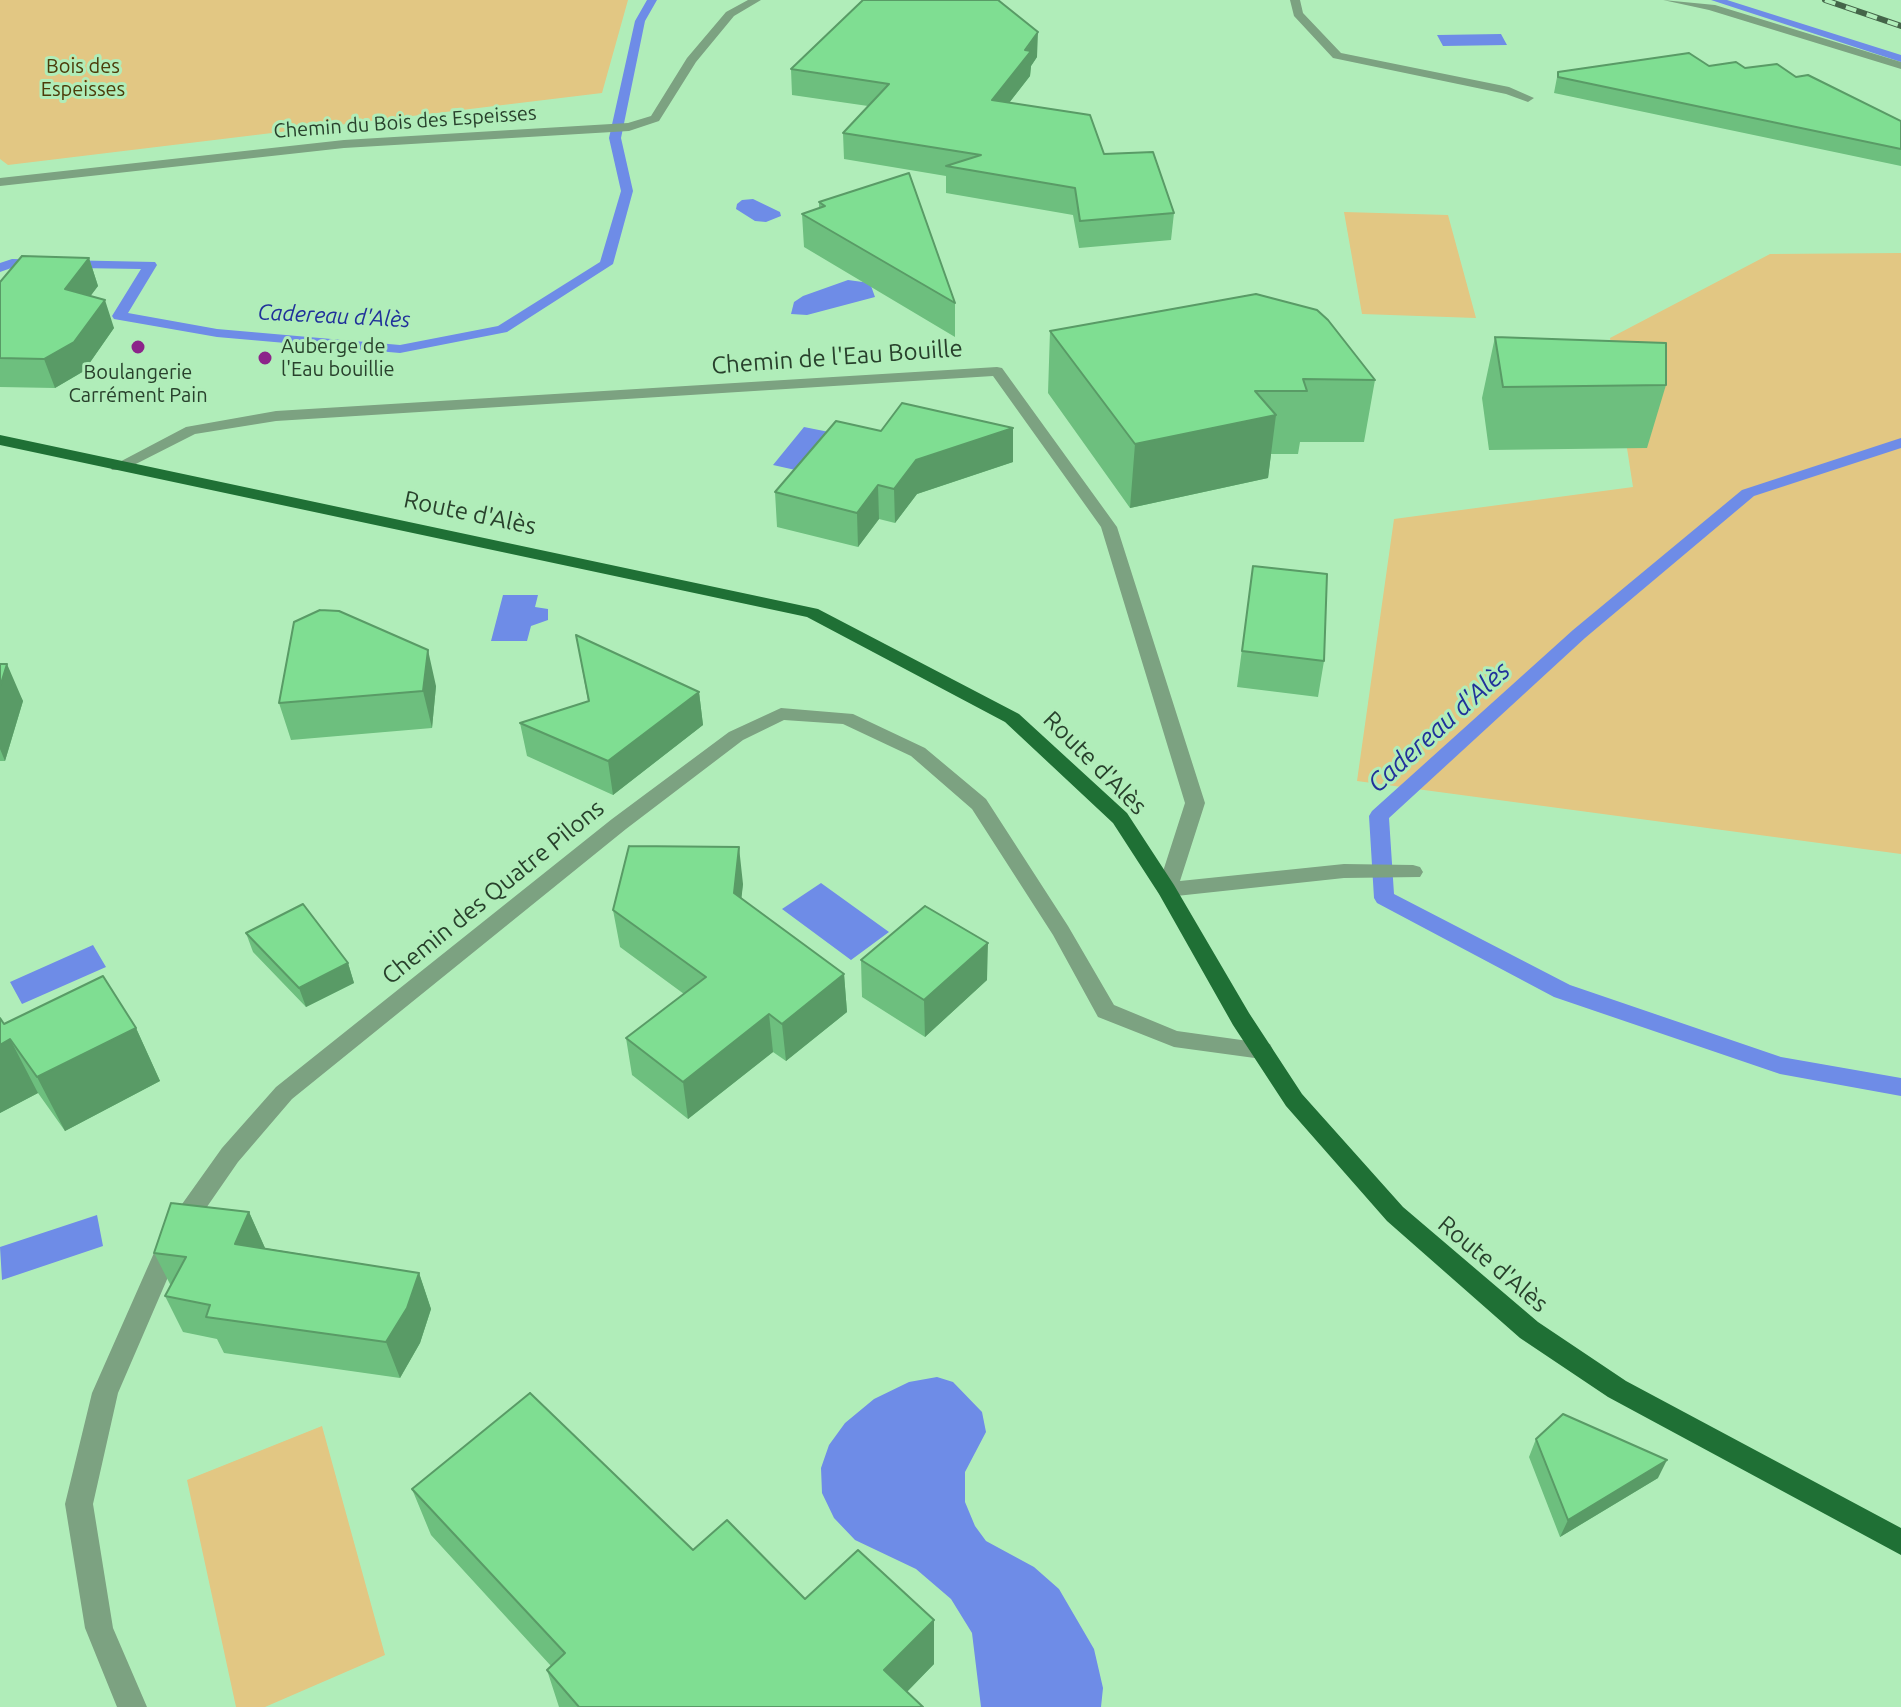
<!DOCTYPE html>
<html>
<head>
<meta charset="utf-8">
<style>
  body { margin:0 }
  canvas { display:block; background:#b0edb9 }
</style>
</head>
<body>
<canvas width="1901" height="1707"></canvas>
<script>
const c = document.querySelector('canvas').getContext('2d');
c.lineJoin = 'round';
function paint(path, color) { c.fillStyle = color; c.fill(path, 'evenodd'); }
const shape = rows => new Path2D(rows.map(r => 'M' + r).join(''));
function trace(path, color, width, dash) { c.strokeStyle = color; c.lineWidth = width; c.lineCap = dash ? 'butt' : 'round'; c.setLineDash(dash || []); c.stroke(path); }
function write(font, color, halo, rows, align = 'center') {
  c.font = font + ' Ubuntu,sans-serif'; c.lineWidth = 6; c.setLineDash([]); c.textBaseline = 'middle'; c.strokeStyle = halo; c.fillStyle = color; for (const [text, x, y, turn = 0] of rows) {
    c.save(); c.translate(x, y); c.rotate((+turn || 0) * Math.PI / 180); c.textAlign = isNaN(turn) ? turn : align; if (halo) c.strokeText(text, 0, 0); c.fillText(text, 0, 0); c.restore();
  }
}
const green = shape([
  [0,0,628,0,602,93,8,165,0,159],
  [1344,212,1448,215,1476,318,1362,314],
  [1901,253,1901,854,1357,781,1394,519,1633,487,1610,338,1770,254],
  [322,1426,385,1655,265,1707,236,1707,187,1480]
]);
const water = shape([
  [1501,34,1507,45,1443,46,1437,35],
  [753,199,780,212,781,216,766,222,755,221,736,209,737,204,742,200],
  [848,280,870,283,875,297,807,315,791,314,794,302,803,296],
  [804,427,839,434,809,473,773,465],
  [503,595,538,595,535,607,548,609,548,620,531,626,527,641,491,641],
  [821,883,889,932,851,960,782,909],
  [93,945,106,967,22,1004,10,982],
  [97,1215,103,1246,2,1280,0,1247],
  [937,1377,953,1382,982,1412,986,1432,965,1472,965,1502,975,1526,986,1541,1034,1567,1059,1589,1094,1649,1103,1688,1101,1707,981,1707,972,1633,951,1599,916,1569,855,1540,834,1518,822,1493,821,1468,829,1445,845,1423,874,1399,909,1382]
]);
const stream = shape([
  [647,0,657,0,645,21,621,138,633,191,613,264,507,332,400,353,217,337,114,319,112,316,141,269,14,267,0,272,0,263,12,259,155,262,157,265,128,313,217,329,400,345,498,326,600,262,621,191,609,138,635,21,647,0],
  [1711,0,1727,0,1901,55,1901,62,1711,0],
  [1901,438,1901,448,1754,496,1585,638,1389,818,1394,894,1570,985,1781,1057,1901,1078,1901,1096,1780,1074,1554,997,1377,903,1374,898,1369,816,1372,811,1573,630,1742,490,1901,438]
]);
const minor = shape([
  [748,0,761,0,734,16,696,62,659,121,629,131,344,148,0,186,0,178,344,140,628,123,651,116,687,58,726,12,748,0],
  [1290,0,1300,0,1303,13,1341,53,1509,87,1534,98,1528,102,1506,94,1333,58,1294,16,1290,0],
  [1663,0,1715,5,1901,62,1901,69,1709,10,1663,0],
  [997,367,1002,368,1117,527,1205,803,1180,881,1344,864,1413,865,1420,867,1423,872,1420,877,1344,878,1167,897,1160,895,1157,890,1185,803,1101,527,993,376,276,421,195,434,124,470,112,470,110,467,186,427,276,411,997,367],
  [781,708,853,714,925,748,986,799,1068,926,1114,1005,1177,1031,1270,1044,1273,1050,1270,1056,1262,1059,1174,1047,1098,1017,1053,935,972,809,911,756,843,724,784,720,743,740,626,829,292,1099,238,1162,184,1240,118,1393,93,1504,113,1628,147,1707,117,1707,85,1628,65,1504,92,1393,165,1228,222,1148,276,1087,612,819,729,732,781,708]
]);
const major = shape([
  [0,435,818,609,1019,714,1127,813,1174,885,1249,1013,1302,1094,1403,1207,1538,1322,1626,1381,1901,1528,1901,1555,1608,1397,1520,1338,1387,1221,1286,1106,1233,1025,1159,894,1113,823,1005,722,807,617,0,445,0,435]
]);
const rail = shape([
  [1825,0,1901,26]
]);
const wall = shape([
  [1037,57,1031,66,1030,76,1009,103,1104,154,1174,213,1171,240,1079,248,1073,215,946,193,946,176,844,159,843,133,868,106,792,95,791,69],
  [1709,66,1745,68,1796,77,1901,121,1901,166,1554,93,1558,72],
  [819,202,955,303,955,337,804,247,802,214,819,208],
  [89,258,98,286,90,296,114,328,84,371,55,388,0,387,0,282],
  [1050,331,1375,380,1364,442,1300,442,1298,454,1271,454,1268,478,1130,508,1048,393],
  [1495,337,1666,385,1647,448,1489,450,1482,398],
  [1013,428,1013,462,917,494,895,523,879,519,858,547,777,527,775,492,881,431],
  [1253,566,1324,661,1318,697,1237,687],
  [576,635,699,692,703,725,613,795,527,756,520,723,588,701],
  [0,664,23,701,5,761,0,761],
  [436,686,432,728,291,740,279,703],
  [743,884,741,898,844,974,847,1012,786,1061,773,1052,688,1119,632,1075,626,1038,684,994,620,947,613,910],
  [246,933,348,963,354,983,306,1007,253,952],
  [861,960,987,980,925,1037,862,997],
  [4,1024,136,1028,160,1081,65,1131,38,1093,0,1113],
  [249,1212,265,1248,419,1273,431,1309,420,1343,400,1378,224,1353,217,1339,183,1332,165,1296,171,1286,154,1253],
  [1536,1439,1658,1478,1560,1537,1529,1457],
  [412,1489,693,1550,805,1599,934,1620,934,1664,907,1692,923,1707,559,1707,547,1670,551,1666,431,1535]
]);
const shadedWall = shape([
  [1038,32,1037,57,1031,66,1030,76,991,126,992,100],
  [89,258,98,286,75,317,65,289],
  [105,300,114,328,84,371,55,388,44,359],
  [1276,415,1268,478,1130,508,1135,444],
  [1013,428,1013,462,917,494,895,523,894,489,916,460],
  [878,485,879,519,858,547,857,513],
  [428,650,436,686,432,728,423,691],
  [7,664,23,701,5,761,0,749,0,687],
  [699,692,703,725,613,795,608,761],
  [739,847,743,884,738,930,734,893],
  [988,943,987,980,925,1037,924,1000],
  [348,963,354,983,306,1007,299,988],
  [844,974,847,1012,786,1061,782,1024],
  [769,1014,773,1052,688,1119,683,1082],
  [136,1028,160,1081,65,1131,37,1077],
  [10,1039,38,1093,0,1113,0,1045],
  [249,1212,265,1248,235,1244],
  [419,1273,431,1309,420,1343,400,1378,386,1342],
  [1667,1460,1658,1478,1560,1537,1568,1520],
  [934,1620,934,1664,892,1707,884,1670]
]);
const building = shape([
  [863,0,998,0,1038,32,1025,50,1031,51,992,100,1090,115,1104,154,1153,152,1174,213,1080,221,1075,188,946,166,981,155,843,133,889,84,791,69,863,0],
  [1689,53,1709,66,1736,62,1745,68,1777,64,1796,77,1808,75,1901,121,1901,149,1558,77,1558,72,1689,53],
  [909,173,955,303,802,214,825,206,819,202,909,173],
  [22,256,89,258,65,289,105,300,74,342,44,359,0,358,0,282,22,256],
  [1256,294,1317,310,1328,320,1375,380,1303,379,1307,391,1255,391,1276,415,1135,444,1050,331,1256,294],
  [1495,337,1666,343,1666,385,1503,387,1495,337],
  [902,403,1013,428,916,460,894,489,878,485,857,513,775,492,836,421,881,431,902,403],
  [1253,566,1327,574,1324,661,1242,651,1253,566],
  [320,610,339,611,428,650,423,691,279,703,294,622,320,610],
  [576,635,699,692,608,761,520,723,589,701,576,635],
  [0,664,7,664,0,687,0,664],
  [629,846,739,847,734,893,844,974,782,1024,769,1014,683,1082,626,1038,706,977,613,910,629,846],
  [303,904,348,963,299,988,246,933,303,904],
  [925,906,988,943,924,1000,861,960,925,906],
  [103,976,136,1028,37,1077,10,1039,0,1045,0,1018,4,1024,103,976],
  [171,1203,249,1212,235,1244,419,1273,407,1308,386,1342,206,1317,210,1305,165,1296,186,1257,154,1253,171,1203],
  [530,1393,693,1550,727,1520,805,1599,858,1550,934,1620,884,1670,923,1707,579,1707,547,1670,565,1653,412,1489,530,1393],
  [1563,1414,1667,1460,1568,1520,1536,1439,1563,1414]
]);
const markers = [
  [138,347,8,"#8c248a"],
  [265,358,8,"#8c248a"]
];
const farParknames = [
  ["Bois des",83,66],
  ["Espeisses",83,89]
];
const farStreetnames = [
  ["Chemin du Bois des Espeisses",405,122,-4]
];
const farPoinames = [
  ["Auberge de",281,346],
  ["l'Eau bouillie",281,369],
  ["Boulangerie",138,372,"center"],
  ["Carrément Pain",138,395,"center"]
];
const farWaternames = [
  ["Cadereau d'Alès",334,316,3]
];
const streetNames = [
  ["Chemin de l'Eau Bouille",837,357,-4],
  ["Route d'Alès",470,513,12],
  ["Route d'Alès",1095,763,45],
  ["Chemin des Quatre Pilons",493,892,-39],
  ["Route d'Alès",1493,1264,40]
];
const waterNames = [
  ["Cadereau d'Alès",1439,727,-42]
];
paint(green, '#e2c783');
paint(water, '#6e8ce7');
paint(stream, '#6e8ce7');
paint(minor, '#7ca281');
paint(major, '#1f7035');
trace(rail, '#446549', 6);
trace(rail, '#b0edb9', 4, [11]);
paint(wall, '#6dbf7e');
paint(shadedWall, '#599b66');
paint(building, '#7fde92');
trace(building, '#599b66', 2);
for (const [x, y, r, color] of markers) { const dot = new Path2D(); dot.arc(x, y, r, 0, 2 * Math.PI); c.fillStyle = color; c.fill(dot); trace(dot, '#b0edb9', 3); }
write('20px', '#4c3c0a', '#b0edb9', farParknames);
write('20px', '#28412c', '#b0edb9', farStreetnames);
write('20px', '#28412c', '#b0edb9', farPoinames, 'left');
write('italic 22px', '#20319a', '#b0edb9', farWaternames);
write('24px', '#28412c', '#b0edb9', streetNames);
write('italic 26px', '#20319a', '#b0edb9', waterNames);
</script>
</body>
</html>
